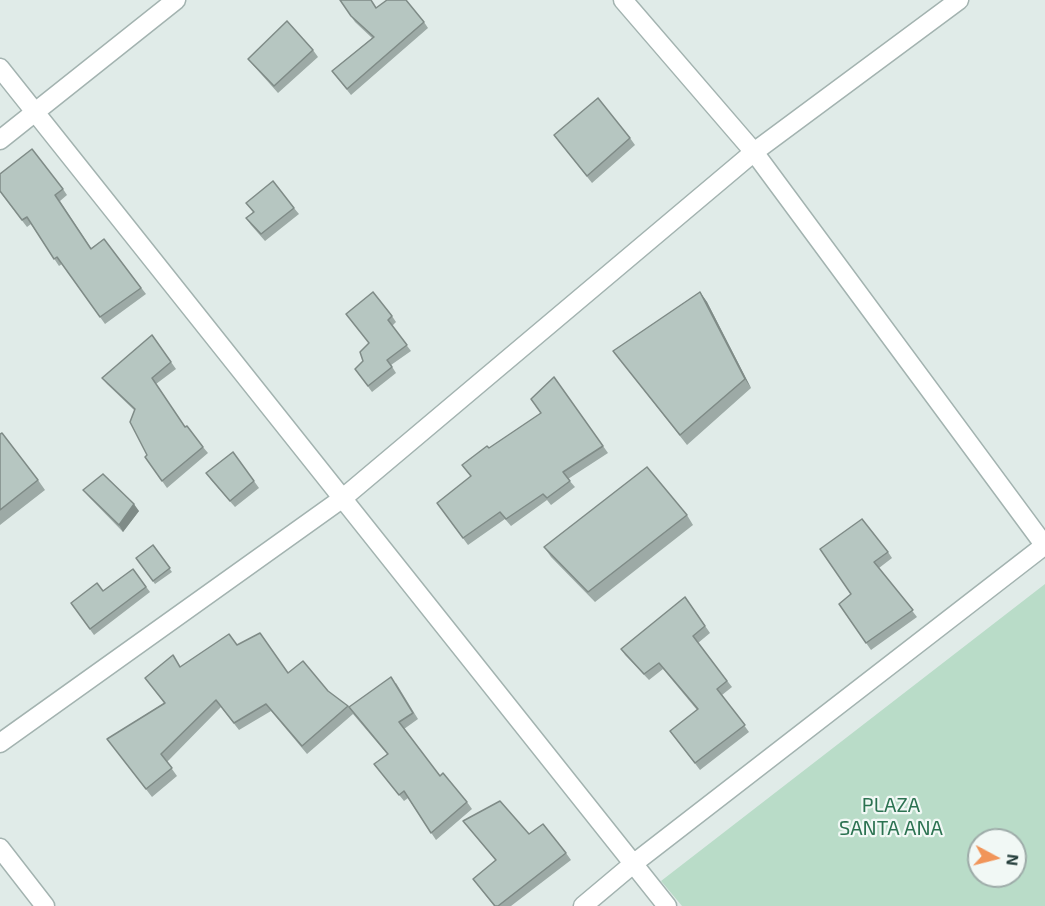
<!DOCTYPE html>
<html>
<head>
<meta charset="utf-8">
<style>
  body { margin:0 }
  #map { position:relative; width:1045px; height:906px; overflow:hidden; background:#e0ebe8; font-family:"Exo 2",sans-serif }
  canvas { display:block }
  .north { position:absolute; left:967px; top:828px; width:60px; height:60px; box-sizing:border-box; background:#f1f8f5; border:2px solid #9eaca9; border-radius:50%; rotate:97deg; font-size:16px; font-weight:700; line-height:24px; text-align:center; color:#213b38 }
  .north::after { content:''; display:block; margin:auto; width:21px; height:27px; background:#f19559; clip-path:polygon(50% 0,100% 100%,50% 72%,0 100%) }
</style>
</head>
<body>
<div id="map">
<canvas width="1045" height="906"></canvas>
<div class="north">N</div>
</div>
<script>
const c = document.querySelector('canvas').getContext('2d');
c.lineJoin = 'round';
function paint(path, color) { c.fillStyle = color; c.fill(path, 'evenodd'); }
const shape = rows => new Path2D(rows.map(r => 'M' + r).join(''));
function trace(path, color, width, dash) { c.strokeStyle = color; c.lineWidth = width; c.lineCap = dash ? 'butt' : 'round'; c.setLineDash(dash || []); c.stroke(path); }
function write(font, color, halo, rows, align = 'center') {
  c.font = font + ' "Exo 2",sans-serif'; c.lineWidth = 4.5; c.setLineDash([]); c.textBaseline = 'middle'; c.strokeStyle = halo; c.fillStyle = color; for (const [text, x, y, turn = 0] of rows) {
    c.save(); c.translate(x, y); c.rotate((+turn || 0) * Math.PI / 180); c.textAlign = isNaN(turn) ? turn : align; if (halo) c.strokeText(text, 0, 0); c.fillText(text, 0, 0); c.restore();
  }
}
const green = shape([
  [1045,584,1045,906,682,906,661,881],
  [979,840,1015,840,1015,876,979,876]
]);
const minor = shape([
  [623,0,754,152,1045,546],
  [0,68,667,906],
  [0,140,176,0],
  [0,743,343,498,754,152,959,0],
  [0,848,45,906],
  [583,906,633,864,1045,545]
]);
const wall = shape([
  [340,0,376,8,424,22,428,28,351,95,332,71,372,38,355,22],
  [313,50,318,57,278,93,253,65,248,59],
  [554,135,630,138,635,145,592,183],
  [63,189,67,195,60,201,91,248,104,239,146,294,105,324,62,264,59,266,31,224,27,227,0,192],
  [246,203,294,208,299,214,265,241,251,225,246,218,253,212],
  [700,292,707,302,751,388,687,445,613,351],
  [346,314,392,316,396,322,392,326,411,351,391,365,396,373,372,392,355,369,363,361,369,343],
  [152,335,176,369,156,384,185,427,203,447,208,453,167,488,145,457,147,455,134,410,107,384,102,378],
  [554,377,608,453,568,479,575,487,551,505,547,500,511,526,505,519,468,545,437,503,471,477,462,465,489,448,541,413],
  [0,434,38,480,45,490,0,525],
  [233,452,259,488,235,507,211,480,206,473],
  [83,490,139,511,123,532,88,496],
  [687,515,693,525,595,602,551,557,544,547],
  [153,545,172,572,155,584,136,558],
  [820,549,888,552,892,558,879,568,917,617,871,650,839,604,851,594],
  [133,569,150,592,94,635,71,603,103,591],
  [685,597,710,633,698,643,732,687,722,695,749,732,700,770,670,731,697,710,663,669,649,680,625,655,621,649],
  [237,645,288,673,328,691,349,707,396,683,418,719,404,729,440,776,467,802,472,809,436,840,408,798,404,801,374,764,387,754,353,714,307,754,271,711,239,730,221,707,167,762,177,776,152,797,107,739,164,703,145,678,180,667],
  [463,821,529,834,566,853,571,860,511,906,494,906,473,879,496,861]
]);
const shadedWall = shape([
  [700,292,707,302,751,388,745,379],
  [134,504,139,511,123,532,119,525]
]);
const building = shape([
  [340,0,371,0,376,8,387,0,406,0,424,22,347,89,332,71,374,37,351,16,340,0],
  [287,21,313,50,274,86,248,59,287,21],
  [598,98,630,138,587,176,554,135,598,98],
  [32,149,63,189,55,195,91,249,104,239,141,288,100,317,57,257,54,259,27,217,22,220,0,191,0,174,32,149],
  [273,181,294,208,261,234,246,218,254,212,246,203,273,181],
  [373,292,392,316,388,320,407,345,387,360,392,367,368,386,355,369,363,361,360,352,369,343,346,314,373,292],
  [700,292,745,379,680,435,613,351,700,292],
  [152,335,171,362,152,378,185,427,187,426,203,447,162,481,145,457,147,455,130,422,135,409,102,378,152,335],
  [554,377,603,446,563,472,570,481,547,498,543,494,506,519,500,512,463,538,437,503,471,476,462,465,487,446,489,448,541,413,531,399,554,377],
  [2,433,38,480,0,510,0,434,2,433],
  [233,452,254,481,230,501,206,473,233,452],
  [647,467,687,515,588,592,544,547,647,467],
  [103,474,134,504,119,525,83,490,103,474],
  [862,519,888,552,874,562,913,610,866,643,839,604,851,594,820,549,862,519],
  [153,545,170,568,153,581,136,558,153,545],
  [133,569,146,587,90,629,71,603,97,583,103,591,133,569],
  [685,597,705,626,693,636,727,681,717,689,745,725,695,763,670,731,698,709,659,663,644,674,621,649,685,597],
  [260,633,288,673,303,661,328,691,348,706,302,746,266,704,234,723,216,700,161,754,172,768,146,789,107,739,165,703,145,678,173,655,180,667,229,634,237,645,260,633],
  [391,677,413,713,399,722,440,776,443,773,467,802,431,833,404,791,399,795,374,764,388,754,349,707,391,677],
  [500,801,529,834,543,824,566,853,498,906,495,906,473,879,496,860,463,821,500,801]
]);
const parkNames = [
  ["PLAZA",891,805],
  ["SANTA ANA",891,828]
];
paint(green, '#b9dcc8');
trace(minor, '#a3b3b0', 21);
trace(minor, '#fff', 18);
paint(wall, '#9daaa6');
paint(shadedWall, '#7f8b87');
paint(building, '#b6c6c1');
trace(building, '#7f8b87', 1.5);
write('20px', '#2c7251', '#f1f8f5', parkNames);
</script>
</body>
</html>
